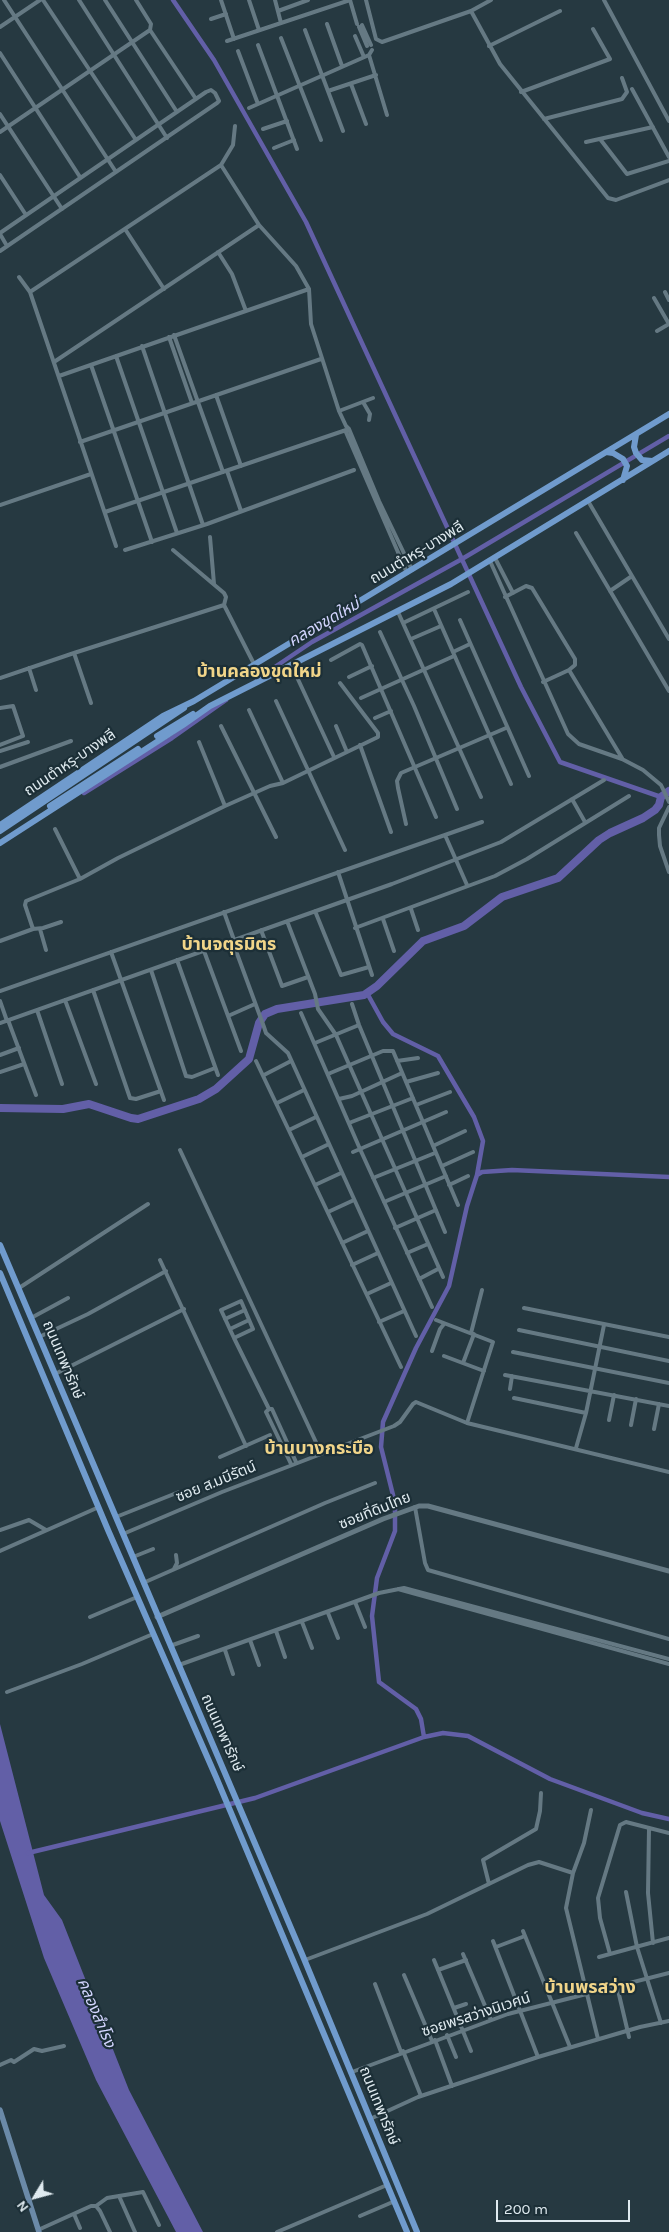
<!DOCTYPE html>
<html>
<head>
<meta charset="utf-8">
<style>
  body { margin:0 }
  #map { position:relative; width:669px; height:2232px; overflow:hidden; background:#263941; font-family:Karla,sans-serif }
  canvas { display:block }
  .north { position:absolute; left:10px; top:2172px; width:50px; height:50px; -webkit-text-stroke:4px #1c2f37; paint-order:stroke; rotate:233deg; font-size:14px; font-weight:700; line-height:20px; text-align:center; color:#dfeaef }
  .north::after { content:''; display:block; margin:auto; width:18px; height:22px; background:#dfeaef; clip-path:polygon(50% 0,100% 100%,50% 72%,0 100%) }
  .scale { position:absolute; left:496px; top:2200px; width:134px; height:22px; box-sizing:border-box; border:2px solid #dfeaef; border-top:0; padding-left:6px; font-size:15px; line-height:18px; white-space:nowrap; color:#dfeaef; -webkit-text-stroke:4px #1c2f37; paint-order:stroke }
</style>
</head>
<body>
<div id="map">
<canvas width="669" height="2232"></canvas>
<div class="north">N</div>
<div class="scale">200 m</div>
</div>
<script>
const c = document.querySelector('canvas').getContext('2d');
c.lineJoin = 'round';
function paint(path, color) { c.fillStyle = color; c.fill(path, 'evenodd'); }
const shape = rows => new Path2D(rows.map(r => 'M' + r).join(''));
function trace(path, color, width, dash) { c.strokeStyle = color; c.lineWidth = width; c.lineCap = dash ? 'butt' : 'round'; c.setLineDash(dash || []); c.stroke(path); }
function write(font, color, halo, rows, align = 'center') {
  c.font = font + ' Karla,"Noto Sans Thai",sans-serif'; c.lineWidth = 4.5; c.setLineDash([]); c.textBaseline = 'middle'; c.strokeStyle = halo; c.fillStyle = color; for (const [text, x, y, turn = 0] of rows) {
    c.save(); c.translate(x, y); c.rotate((+turn || 0) * Math.PI / 180); c.textAlign = isNaN(turn) ? turn : align; if (halo) c.strokeText(text, 0, 0); c.fillText(text, 0, 0); c.restore();
  }
}
const water = shape([
  [0,1724,44,1895,62,1920,129,2090,203,2232,176,2232,96,2080,44,1958,0,1821]
]);
const canal = shape([
  [173,0,214,60,306,222,521,687,560,762,661,797],
  [257,679,312,642,462,559,669,436],
  [84,793,172,738,226,700],
  [367,993,383,1022,393,1034,438,1056,474,1117,483,1141,477,1175],
  [424,1737,421,1719,416,1709,379,1682,372,1616,377,1578,395,1531,395,1503,381,1447,383,1422,416,1348,449,1286,467,1206,477,1175,482,1172,512,1170,669,1177],
  [28,1853,255,1798,424,1737,443,1733,468,1736,550,1779,642,1813,669,1819]
]);
const river = shape([
  [0,1108,63,1109,89,1104,131,1118,138,1119,199,1099,216,1089,249,1059,259,1023,265,1014,277,1009,364,995,377,986,423,941,464,926,502,897,558,878,599,840,610,833,643,818,655,810,659,805,661,797,669,791]
]);
const minor = shape([
  [4,0,116,172],
  [43,0,136,140],
  [79,0,167,138],
  [105,0,177,112],
  [136,0,151,24,150,30,196,99],
  [221,0,234,39],
  [249,0,259,30],
  [275,0,281,23],
  [350,0,357,24],
  [366,0,376,39,382,42,471,11,491,0],
  [604,0,669,121],
  [278,11,308,0],
  [471,11,500,64,608,198,616,200,669,180],
  [211,19,226,14],
  [327,24,342,66],
  [362,25,371,45],
  [0,27,40,0],
  [359,27,367,46],
  [305,30,343,131],
  [355,36,364,57],
  [281,38,321,140],
  [227,41,350,0],
  [258,45,297,149],
  [489,46,560,11],
  [238,51,258,104],
  [0,53,80,177],
  [369,55,387,115],
  [351,84,366,124],
  [632,89,669,157],
  [328,91,376,75],
  [521,92,610,59,593,29],
  [249,108,369,55,372,50],
  [0,114,62,209],
  [544,119,622,99,627,92,622,78],
  [235,126,233,145,221,165,259,225,296,266,309,289,311,324,339,411,346,426,349,429,379,501,412,570],
  [263,129,287,121],
  [0,132,150,30],
  [600,139,627,174,669,161],
  [586,142,653,127],
  [274,148,294,140],
  [0,175,26,215],
  [125,229,164,289],
  [0,233,206,92,211,90,215,93,219,101,217,103,0,251],
  [0,234,7,246],
  [218,252,232,274,246,311],
  [19,277,30,292,116,546],
  [30,292,221,165],
  [665,292,669,300],
  [654,298,669,324],
  [657,331,669,324],
  [174,335,223,472],
  [169,337,192,403],
  [142,346,203,525],
  [116,356,177,533],
  [54,362,259,225],
  [91,365,152,542],
  [59,376,309,289],
  [216,395,241,466],
  [363,402,370,414,369,420],
  [339,411,373,398],
  [345,430,407,573],
  [80,442,321,359],
  [227,471,241,511],
  [588,501,669,639],
  [0,505,91,474],
  [105,512,349,429],
  [576,533,669,691],
  [210,537,214,584],
  [125,550,207,524,354,470],
  [173,550,224,593,226,597,224,605],
  [495,558,513,593],
  [490,561,568,734,579,744,622,759,643,770,661,785,669,802],
  [610,591,632,576],
  [505,597,526,586,532,588,575,659,575,665,569,670,543,682],
  [434,609,511,784],
  [398,612,481,797],
  [460,620,529,776],
  [403,623,468,592],
  [380,632,414,706,457,809],
  [411,639,441,626],
  [453,652,470,644],
  [74,653,91,703],
  [331,660,360,644,362,645,436,817],
  [29,668,36,690],
  [569,670,622,758],
  [296,675,334,757],
  [349,677,372,666],
  [0,678,74,653,224,605,254,664],
  [361,698,454,656],
  [276,701,345,850],
  [0,708,13,706,23,736,0,745],
  [249,710,283,783],
  [375,718,391,711],
  [221,726,276,837],
  [336,726,347,752],
  [199,742,225,806],
  [360,745,391,832],
  [0,751,28,742],
  [0,767,71,741],
  [572,799,585,822],
  [669,807,659,828,659,835,660,846,669,872],
  [406,824,398,788,397,781,401,773,506,728],
  [55,829,80,879],
  [445,835,467,885],
  [338,872,372,975],
  [411,909,418,930],
  [315,911,341,975,369,967],
  [224,912,234,940],
  [383,919,394,951],
  [287,921,315,994,318,1009,336,1035,443,1277],
  [355,928,495,876,527,859,629,796],
  [33,929,43,928,61,922],
  [40,929,46,950],
  [261,930,282,986,308,977],
  [232,940,264,1027,266,1033,288,1053,416,1336],
  [0,941,33,929,25,905,26,901,80,879,118,858,225,806,270,786,283,783,378,737,378,733,340,683],
  [204,951,241,1051],
  [111,952,164,1100],
  [177,960,218,1075],
  [151,970,186,1076,192,1077,215,1068],
  [93,990,130,1098,136,1099,161,1091],
  [0,991,482,822],
  [65,1000,96,1084],
  [0,1001,7,1021],
  [352,1004,359,1025,445,1232],
  [37,1010,62,1084],
  [301,1013,360,1149,432,1307],
  [228,1016,255,1004],
  [8,1020,36,1095],
  [0,1023,392,884,501,842,604,780],
  [315,1043,359,1025],
  [0,1055,19,1048],
  [256,1061,401,1367],
  [397,1061,418,1058],
  [0,1072,24,1064],
  [328,1074,383,1051,393,1051,458,1205],
  [264,1075,291,1061],
  [406,1082,438,1073],
  [339,1099,352,1096,402,1073],
  [277,1103,304,1090],
  [416,1105,450,1092],
  [349,1123,413,1098],
  [289,1130,316,1117],
  [433,1146,465,1131],
  [180,1150,321,1453],
  [353,1152,446,1112],
  [302,1157,329,1144],
  [442,1166,473,1152],
  [373,1178,435,1153],
  [315,1185,341,1173],
  [449,1185,468,1176],
  [384,1202,446,1176],
  [328,1212,354,1200],
  [395,1228,436,1210],
  [342,1243,368,1231],
  [407,1253,428,1244],
  [160,1260,246,1446],
  [352,1265,378,1253],
  [419,1279,438,1269],
  [19,1288,148,1204],
  [367,1294,391,1283],
  [524,1308,669,1337],
  [31,1318,68,1298],
  [225,1319,245,1310],
  [436,1320,493,1342,467,1423],
  [379,1322,404,1311],
  [230,1329,249,1320],
  [519,1330,669,1361],
  [471,1333,482,1290],
  [39,1337,88,1314,166,1271],
  [234,1338,253,1329,241,1301,221,1310,234,1338,269,1409],
  [432,1351,440,1329,444,1324],
  [513,1352,669,1383],
  [444,1356,484,1371],
  [463,1363,474,1334],
  [55,1374,184,1309],
  [505,1375,669,1406],
  [510,1389,512,1376],
  [514,1398,586,1413],
  [609,1420,614,1395],
  [631,1425,636,1399],
  [654,1429,659,1404],
  [576,1448,586,1413,604,1325],
  [220,1457,270,1435],
  [291,1464,266,1412,269,1409,272,1409,296,1462],
  [415,1507,425,1563,428,1570,669,1639],
  [116,1517,179,1492],
  [0,1530,29,1520,46,1530],
  [123,1534,222,1492,394,1426,400,1422,413,1404,416,1402,467,1423,669,1472],
  [0,1551,99,1507],
  [133,1557,153,1549],
  [174,1569,177,1563,176,1555],
  [143,1583,325,1503,375,1483],
  [398,1589,669,1664],
  [355,1602,365,1627],
  [328,1613,338,1638],
  [90,1617,137,1597],
  [302,1622,312,1648],
  [276,1631,285,1657],
  [250,1640,259,1665],
  [170,1646,198,1636],
  [225,1650,233,1674],
  [179,1665,379,1593,404,1588,669,1659],
  [7,1692,82,1664,153,1634],
  [591,1810,584,1843,573,1873,566,1908,598,2039],
  [649,1829,648,1893,653,1943],
  [489,1884,483,1860,536,1829,540,1811,541,1793],
  [626,1892,637,1947,661,2023],
  [523,1931,570,2047],
  [493,1941,538,2057],
  [496,1947,525,1936],
  [463,1954,491,2020],
  [610,1954,600,1918,598,1898,620,1825,626,1822,669,1833],
  [599,1957,669,1938],
  [305,1960,427,1914,528,1865,539,1862,573,1873],
  [434,1960,471,2051],
  [438,1970,466,1960],
  [404,1975,432,2041],
  [375,1984,401,2052],
  [617,1986,629,2037],
  [454,2008,466,2004],
  [447,2035,456,2057],
  [435,2040,452,2086],
  [403,2051,421,2096],
  [0,2065,11,2060,14,2062,34,2049,42,2051,64,2046],
  [352,2072,508,2014,669,1973],
  [370,2119,418,2097,538,2057,640,2027,669,2021],
  [119,2196,135,2232],
  [96,2206,107,2198,143,2192,159,2225],
  [74,2214,80,2228],
  [360,2216,395,2201],
  [38,2230,91,2206,96,2206,100,2211,110,2232],
  [277,2232,387,2185]
]);
const tertiary = shape([
  [157,1617,383,1519,419,1506,428,1506,669,1571]
]);
const secondary = shape([
  [0,2110,39,2232]
]);
const primary = shape([
  [636,435,634,447,636,453,642,460,652,461],
  [606,452,613,453,623,459,627,466,623,480],
  [157,736,193,714],
  [50,806,138,749],
  [0,825,163,716,194,701,669,414],
  [0,831,184,708],
  [0,843,183,725,210,706,451,584,669,451],
  [0,1245,302,1954,417,2232],
  [0,1273,108,1530,216,1777,407,2232]
]);
const streetNames = [
  ["ถนนตำหรุ-บางพลี",417,553,-31],
  ["ถนนตำหรุ-บางพลี",70,763,-34],
  ["ถนนเทพารักษ์",63,1360,67],
  ["ซอย ส.มนีรัตน์",216,1482,-22],
  ["ซอยที่ดินไทย",375,1511,-22],
  ["ถนนเทพารักษ์",222,1733,66],
  ["ซอยพรสว่างนิเวศน์",476,2015,-18],
  ["ถนนเทพารักษ์",379,2106,68]
];
const waterNames = [
  ["คลองขุดใหม่",324,623,-30],
  ["คลองสำโรง",96,2013,67]
];
const quarterNames = [
  ["บ้านคลองขุดใหม่",259,672],
  ["บ้านจตุรมิตร",229,945],
  ["บ้านบางกระบือ",319,1449],
  ["บ้านพรสว่าง",590,1988]
];
paint(water, '#625fa7');
trace(canal, '#625fa7', 4.5);
trace(river, '#625fa7', 8);
trace(minor, '#657983', 4);
trace(tertiary, '#657983', 5);
trace(secondary, '#6b8aa8', 5.5);
trace(primary, '#709bcd', 6);
write('15px', '#dfeaef', '#1c2f37', streetNames);
write('italic 16px', '#d4d6ff', '#1c2f37', waterNames);
write('bold 18px', '#f1d589', '#1c2f37', quarterNames);
</script>
</body>
</html>
